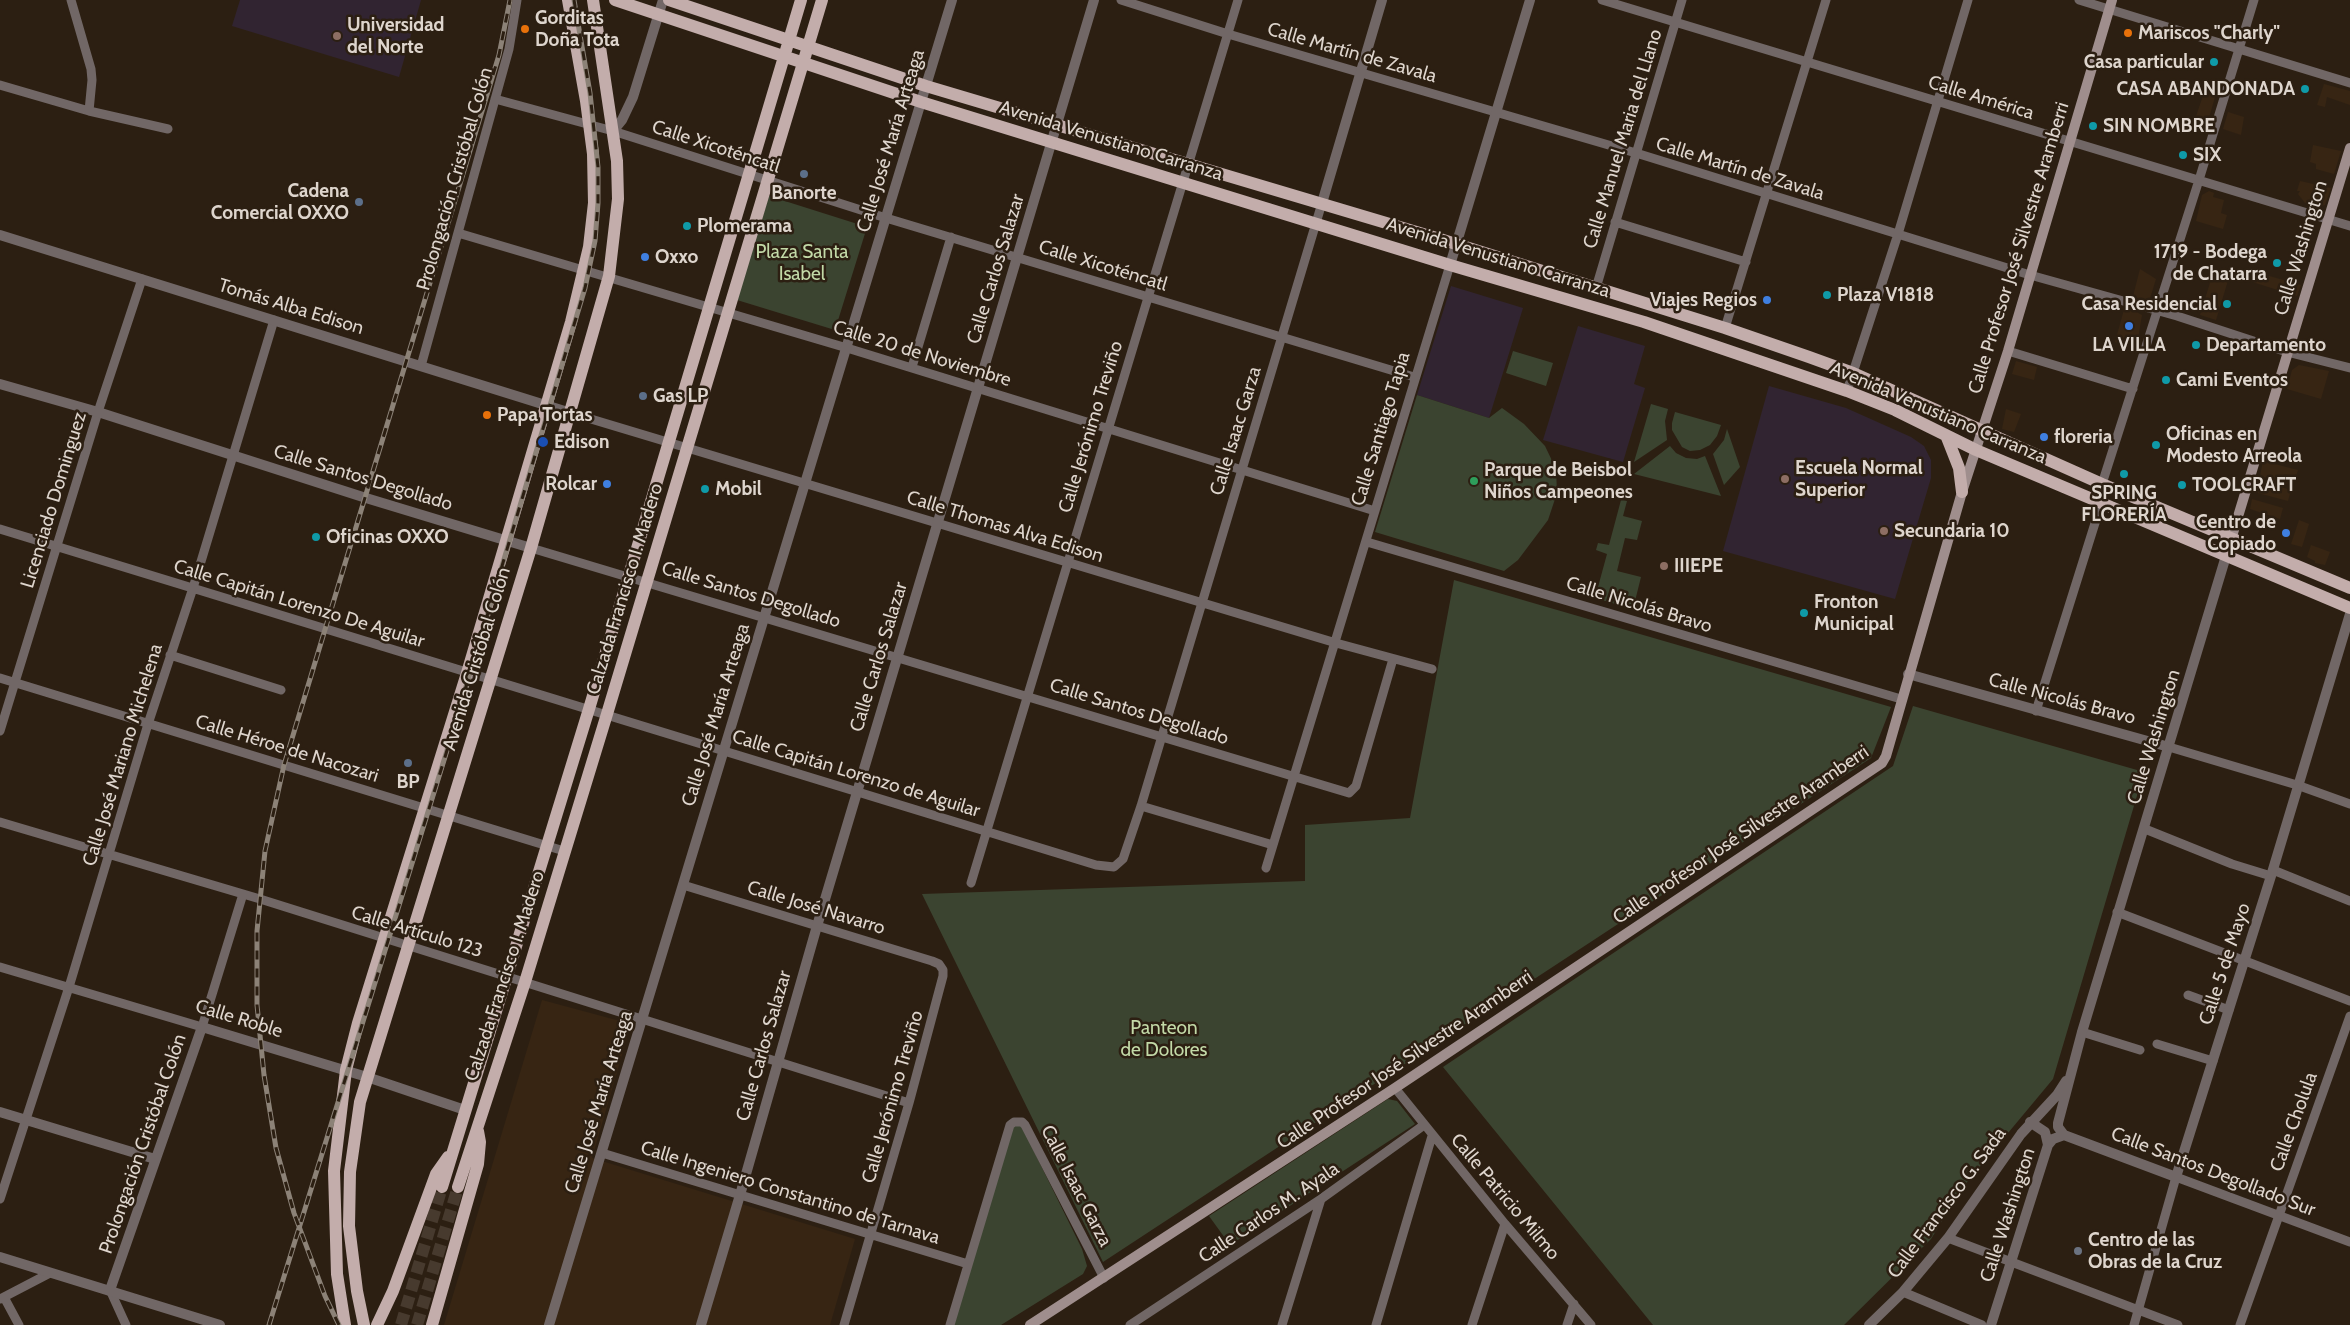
<!DOCTYPE html>
<html>
<head>
<meta charset="utf-8">
<style>
  body { margin:0 }
  canvas { display:block; background:#2c1f12 }
</style>
</head>
<body>
<canvas width="2350" height="1325"></canvas>
<script>
const c = document.querySelector('canvas').getContext('2d');
c.lineJoin = 'round';
function paint(path, color) { c.fillStyle = color; c.fill(path, 'evenodd'); }
const shape = rows => new Path2D(rows.map(r => 'M' + r).join(''));
function trace(path, color, width, dash) { c.strokeStyle = color; c.lineWidth = width; c.lineCap = dash ? 'butt' : 'round'; c.setLineDash(dash || []); c.stroke(path); }
function write(font, color, halo, rows, align = 'center') {
  c.font = font + ' Cabin,sans-serif'; c.lineWidth = 5; c.setLineDash([]); c.textBaseline = 'middle'; c.strokeStyle = halo; c.fillStyle = color; for (const [text, x, y, turn = 0] of rows) {
    c.save(); c.translate(x, y); c.rotate((+turn || 0) * Math.PI / 180); c.textAlign = isNaN(turn) ? turn : align; if (halo) c.strokeText(text, 0, 0); c.fillText(text, 0, 0); c.restore();
  }
}
const built = shape([
  [2324,84,2350,91,2350,105,2327,97,2325,107,2317,105],
  [2206,87,2217,90,2207,125,2194,122],
  [2228,112,2244,117,2241,135,2223,129],
  [2313,145,2341,151,2334,174,2316,169,2316,164,2310,162],
  [2300,181,2331,188,2325,205,2319,207,2305,203,2298,194,2300,191,2297,191],
  [2209,191,2214,193,2213,197,2224,200,2221,213,2227,215,2223,229,2196,221,2202,195],
  [2140,269,2156,279,2148,305,2132,300],
  [2214,270,2230,274,2216,320,2200,315],
  [2248,270,2301,285,2297,296,2246,280],
  [2125,306,2142,315,2136,351,2115,342],
  [2016,361,2037,367,2034,380,2012,374],
  [2299,365,2329,371,2321,399,2287,389,2292,370],
  [2006,409,2021,414,2014,432,2002,429],
  [2263,461,2298,470,2293,486,2260,476],
  [2259,480,2291,490,2288,501,2254,492],
  [2252,499,2283,508,2280,519,2250,509],
  [2299,520,2309,524,2302,547,2291,544],
  [2311,545,2330,552,2325,565,2315,563,2315,561,2307,557],
  [542,1000,631,1024,592,1158,855,1239,830,1325,444,1325]
]);
const education = shape([
  [240,0,421,0,399,77,232,26],
  [1451,286,1523,308,1489,418,1417,395],
  [1578,326,1645,346,1634,384,1645,388,1623,462,1543,440],
  [1769,386,1846,408,1911,437,1924,446,1931,460,1931,478,1895,599,1723,551]
]);
const green = shape([
  [769,196,867,227,835,330,737,300],
  [1513,351,1553,363,1546,386,1506,373],
  [1417,395,1489,418,1502,408,1524,424,1545,446,1556,469,1557,493,1548,520,1518,560,1504,571,1375,532],
  [1651,404,1668,409,1665,421,1667,440,1634,462],
  [1675,412,1721,425,1717,436,1710,445,1700,450,1690,451,1682,447,1672,430,1672,423],
  [1727,429,1740,467,1724,485,1713,454,1724,440],
  [1670,446,1676,453,1686,458,1697,459,1705,456,1721,496,1634,474],
  [1621,500,1627,501,1623,516,1642,521,1637,540,1625,538,1617,571,1641,577,1633,609,1595,598,1607,554,1596,550,1598,543,1609,545],
  [1454,580,1891,707,1871,758,1103,1262,922,894,1305,881,1305,825,1410,818],
  [1913,706,2144,772,2053,1079,1963,1187,1931,1239,1844,1325,1653,1325,1443,1067,1893,766],
  [1388,1099,1397,1101,1415,1124,1230,1245,1209,1216],
  [1010,1125,1021,1125,1082,1249,1087,1266,1083,1274,1001,1325,951,1325]
]);
const primaryTunnel = shape([
  [401,1325,442,1187],
  [417,1325,458,1187]
]);
const minor = shape([
  [71,0,91,69,92,80,89,111],
  [1121,0,1228,34,1636,153,2030,275,2177,316,2287,352,2350,368],
  [1602,0,2350,226],
  [2079,0,2350,83],
  [0,85,89,111,168,129],
  [495,99,613,131,886,218,1414,377],
  [1615,222,1746,262],
  [458,233,847,348,1375,511],
  [1596,288,1682,0],
  [1725,328,1826,0],
  [2008,351,2133,389],
  [421,366,509,49,517,0],
  [912,367,951,237],
  [1847,391,1898,234,1968,0],
  [571,413,1336,643,1432,669],
  [2102,484,2199,180,2254,0],
  [0,529,1096,865,1114,867,1123,859,1141,806,1322,203],
  [1367,542,1901,699],
  [531,548,1349,793,1356,786,1393,659],
  [170,655,281,690],
  [0,678,564,851],
  [2036,711,2101,504],
  [0,731,98,412,142,279],
  [2169,747,2297,785,2350,804],
  [1141,806,1273,845],
  [0,822,260,899,909,1103],
  [2145,829,2232,864,2271,876],
  [1266,868,1450,265],
  [2273,870,2350,901],
  [971,883,1238,0],
  [683,885,932,961,939,964,943,970,943,976,909,1103,844,1325],
  [2117,912,2350,1001],
  [0,967,202,1027,243,894],
  [2188,995,2229,1010],
  [2082,1032,2140,1050],
  [2157,1044,2213,1061],
  [1395,1088,1505,1224,1591,1325],
  [602,1153,968,1264],
  [0,1199,69,987,148,724,193,588,274,320],
  [1948,1238,2178,1325],
  [110,1290,126,1325],
  [1903,1292,1982,1325],
  [4,1297,19,1325],
  [0,1299,50,1273],
  [950,1325,1010,1125,1014,1122,1022,1122,1025,1125,1104,1278],
  [1130,1325,1321,1199,1424,1125],
  [1282,1325,1321,1199],
  [1376,1325,1432,1136],
  [1472,1325,1505,1224],
  [1567,1325,1574,1304],
  [2134,1325,2176,1177,2350,1242],
  [2240,1325,2350,1016]
]);
const tertiary = shape([
  [613,131,622,120,633,97,663,0],
  [1322,203,1382,0],
  [0,235,571,413],
  [1450,265,1530,0],
  [0,384,98,412,366,498,531,548],
  [2226,556,2082,1032,2058,1123,2058,1127,2064,1135,2176,1177,2271,876,2350,614],
  [1908,674,2169,747],
  [0,1112,155,1159],
  [2030,1122,2045,1132,2048,1145],
  [0,1257,220,1325],
  [110,1290,202,1027,367,1077,465,1110],
  [549,1325,952,0],
  [701,1325,740,1195,817,926,1094,0],
  [1869,1325,1903,1292,1948,1238,2021,1134,2057,1095,2066,1081],
  [1991,1325,2048,1145,2053,1139,2064,1135]
]);
const secondary = shape([
  [2226,556,2350,148],
  [1030,1325,1395,1088,1882,763,1886,756,1962,492,2008,351,2112,0]
]);
const primary = shape([
  [615,0,921,102,1450,265,1644,322,1847,391,1895,410,1976,450,2350,608],
  [669,0,926,86,1440,239,1725,328,1809,357,1853,373,2102,484,2350,588],
  [1946,435,1959,468,1962,492],
  [442,1187,589,709,801,0],
  [458,1187,525,982,607,714,822,0],
  [345,1325,337,1274,334,1171,346,1070,358,1023,467,673,571,322,589,247,594,203,593,154,586,101,568,0],
  [364,1325,357,1291,349,1226,350,1172,360,1102,531,548,609,276,618,199,617,161,593,0],
  [377,1325,393,1291,436,1174,448,1157],
  [432,1325,478,1164,480,1142,478,1131]
]);
const rail = shape([
  [269,1325,445,757,585,288,595,241,598,203,598,167,590,93,574,0],
  [339,1325,325,1296,294,1213,276,1148,264,1075,257,1005,257,931,265,851,284,765,499,55,510,0]
]);
const markers = [
  [525,29,5,"#e8710a"],
  [2128,33,5,"#e8710a"],
  [337,36,5,"#8d6e63"],
  [2214,62,5,"#0f9aa8"],
  [2305,89,5,"#0f9aa8"],
  [2093,126,5,"#0f9aa8"],
  [2183,155,5,"#0f9aa8"],
  [804,174,5,"#5c6f8a"],
  [359,202,5,"#5c6f8a"],
  [687,226,5,"#0f9aa8"],
  [645,257,5,"#3f7fe0"],
  [2277,263,5,"#0f9aa8"],
  [1827,295,5,"#0f9aa8"],
  [1767,300,5,"#3f7fe0"],
  [2227,304,5,"#0f9aa8"],
  [2129,326,5,"#3f7fe0"],
  [2196,345,5,"#0f9aa8"],
  [2166,380,5,"#0f9aa8"],
  [643,396,5,"#5c6f8a"],
  [487,415,5,"#e8710a"],
  [2044,437,5,"#3f7fe0"],
  [543,442,6,"#1a4fb4"],
  [2156,445,5,"#0f9aa8"],
  [2124,474,5,"#0f9aa8"],
  [1785,479,5,"#8d6e63"],
  [1474,481,5,"#2e9e5b"],
  [607,484,5,"#3f7fe0"],
  [2182,485,5,"#0f9aa8"],
  [705,489,5,"#0f9aa8"],
  [1884,531,5,"#8d6e63"],
  [2286,533,5,"#3f7fe0"],
  [316,537,5,"#0f9aa8"],
  [1664,566,5,"#8d6e63"],
  [1804,613,5,"#0f9aa8"],
  [408,763,5,"#5c6f8a"],
  [2078,1251,5,"#6b7280"]
];
const poiNames = [
  ["Gorditas",535,18],
  ["Doña Tota",535,40],
  ["Universidad",347,25],
  ["del Norte",347,47],
  ["Mariscos \"Charly\"",2138,33],
  ["Casa particular",2204,62,"right"],
  ["CASA ABANDONADA",2295,89,"right"],
  ["SIN NOMBRE",2103,126],
  ["SIX",2193,155],
  ["Cadena",349,191,"right"],
  ["Comercial OXXO",349,213,"right"],
  ["Banorte",804,193,"center"],
  ["Plomerama",697,226],
  ["1719 - Bodega",2267,252,"right"],
  ["de Chatarra",2267,274,"right"],
  ["Oxxo",655,257],
  ["Plaza V1818",1837,295],
  ["Viajes Regios",1757,300,"right"],
  ["Casa Residencial",2217,304,"right"],
  ["LA VILLA",2129,345,"center"],
  ["Departamento",2206,345],
  ["Cami Eventos",2176,380],
  ["Gas LP",653,396],
  ["Papa Tortas",497,415],
  ["Oficinas en",2166,434],
  ["Modesto Arreola",2166,456],
  ["floreria",2054,437],
  ["Edison",554,442],
  ["Escuela Normal",1795,468],
  ["Superior",1795,490],
  ["Parque de Beisbol",1484,470],
  ["Niños Campeones",1484,492],
  ["Rolcar",597,484,"right"],
  ["TOOLCRAFT",2192,485],
  ["Mobil",715,489],
  ["SPRING",2124,493,"center"],
  ["FLORERÍA",2124,515,"center"],
  ["Centro de",2276,522,"right"],
  ["Copiado",2276,544,"right"],
  ["Secundaria 10",1894,531],
  ["Oficinas OXXO",326,537],
  ["IIIEPE",1674,566],
  ["Fronton",1814,602],
  ["Municipal",1814,624],
  ["BP",408,782,"center"],
  ["Centro de las",2088,1240],
  ["Obras de la Cruz",2088,1262]
];
const streetNames = [
  ["Calle Martín de Zavala",1352,53,16],
  ["Calle América",1981,98,17],
  ["Calle Manuel Maria del Llano",1623,139,-73],
  ["Calle José María Arteaga",891,141,-73],
  ["Avenida Venustiano Carranza",1111,141,17],
  ["Calle Xicoténcatl",716,147,18],
  ["Calle Martín de Zavala",1740,169,17],
  ["Prolongación Cristóbal Colón",455,179,-74],
  ["Calle Profesor José Silvestre Aramberri",2019,248,-73],
  ["Calle Washington",2301,248,-73],
  ["Avenida Venustiano Carranza",1498,258,17],
  ["Calle Xicoténcatl",1103,266,17],
  ["Calle Carlos Salazar",996,269,-73],
  ["Tomás Alba Edison",291,307,17],
  ["Calle 20 de Noviembre",922,354,17],
  ["Avenida Venustiano Carranza",1938,413,23],
  ["Calle Jerónimo Treviño",1091,427,-73],
  ["Calle Santiago Tapia",1381,429,-73],
  ["Calle Isaac Garza",1236,431,-73],
  ["Calle Santos Degollado",363,478,17],
  ["Licenciado Dominguez",54,500,-73],
  ["Calle Thomas Alva Edison",1005,527,17],
  ["Calzada Francisco I. Madero",625,589,-73],
  ["Calle Santos Degollado",751,595,17],
  ["Calle Capitán Lorenzo De Aguilar",299,604,17],
  ["Calle Nicolás Bravo",1639,605,17],
  ["Calle Carlos Salazar",879,657,-73],
  ["Avenida Cristóbal Colón",477,659,-73],
  ["Calle Nicolás Bravo",2062,699,15],
  ["Calle Santos Degollado",1139,712,17],
  ["Calle José María Arteaga",716,715,-73],
  ["Calle Washington",2154,737,-73],
  ["Calle Héroe de Nacozari",287,749,17],
  ["Calle José Mariano Michelena",123,755,-73],
  ["Calle Capitán Lorenzo de Aguilar",856,774,17],
  ["Calle Profesor José Silvestre Aramberri",1741,835,-34],
  ["Calle José Navarro",816,908,17],
  ["Calle Artículo 123",417,932,17],
  ["Calle 5 de Mayo",2225,964,-72],
  ["Calzada Francisco I. Madero",505,976,-72],
  ["Calle Roble",239,1019,17],
  ["Calle Carlos Salazar",764,1046,-74],
  ["Calle Profesor José Silvestre Aramberri",1405,1060,-34],
  ["Calle Jerónimo Treviño",893,1097,-74],
  ["Calle José María Arteaga",599,1102,-73],
  ["Calle Cholula",2294,1122,-70],
  ["Prolongación Cristóbal Colón",143,1144,-71],
  ["Calle Santos Degollado Sur",2213,1172,21],
  ["Calle Isaac Garza",1076,1186,63],
  ["Calle Ingeniero Constantino de Tarnava",790,1193,17],
  ["Calle Patricio Milmo",1505,1197,50],
  ["Calle Francisco G. Sada",1947,1203,-53],
  ["Calle Carlos M. Ayala",1269,1213,-34],
  ["Calle Washington",2008,1215,-72]
];
const parkNames = [
  ["Plaza Santa",802,252],
  ["Isabel",802,274],
  ["Panteon",1164,1028],
  ["de Dolores",1164,1050]
];
paint(built, '#372513');
paint(education, '#312431');
paint(green, '#3b4430');
trace(primaryTunnel, '#473a2e', 12, [12, 6]);
trace(minor, '#716766', 9);
trace(tertiary, '#716766', 10);
trace(secondary, '#9f8e8d', 10);
trace(primary, '#c3adab', 12);
trace(rail, '#8c8277', 5);
trace(rail, '#2c1f12', 3, [9]);
for (const [x, y, r, color] of markers) { const dot = new Path2D(); dot.arc(x, y, r, 0, 2 * Math.PI); c.fillStyle = color; c.fill(dot); trace(dot, '#2c1f12', 2); }
write('bold 19px', '#ded5cd', '#2c1f12', poiNames, 'left');
write('19px', '#ded5cd', '#2c1f12', streetNames);
write('19px', '#c2d9a7', '#2c1f12', parkNames);
</script>
</body>
</html>
